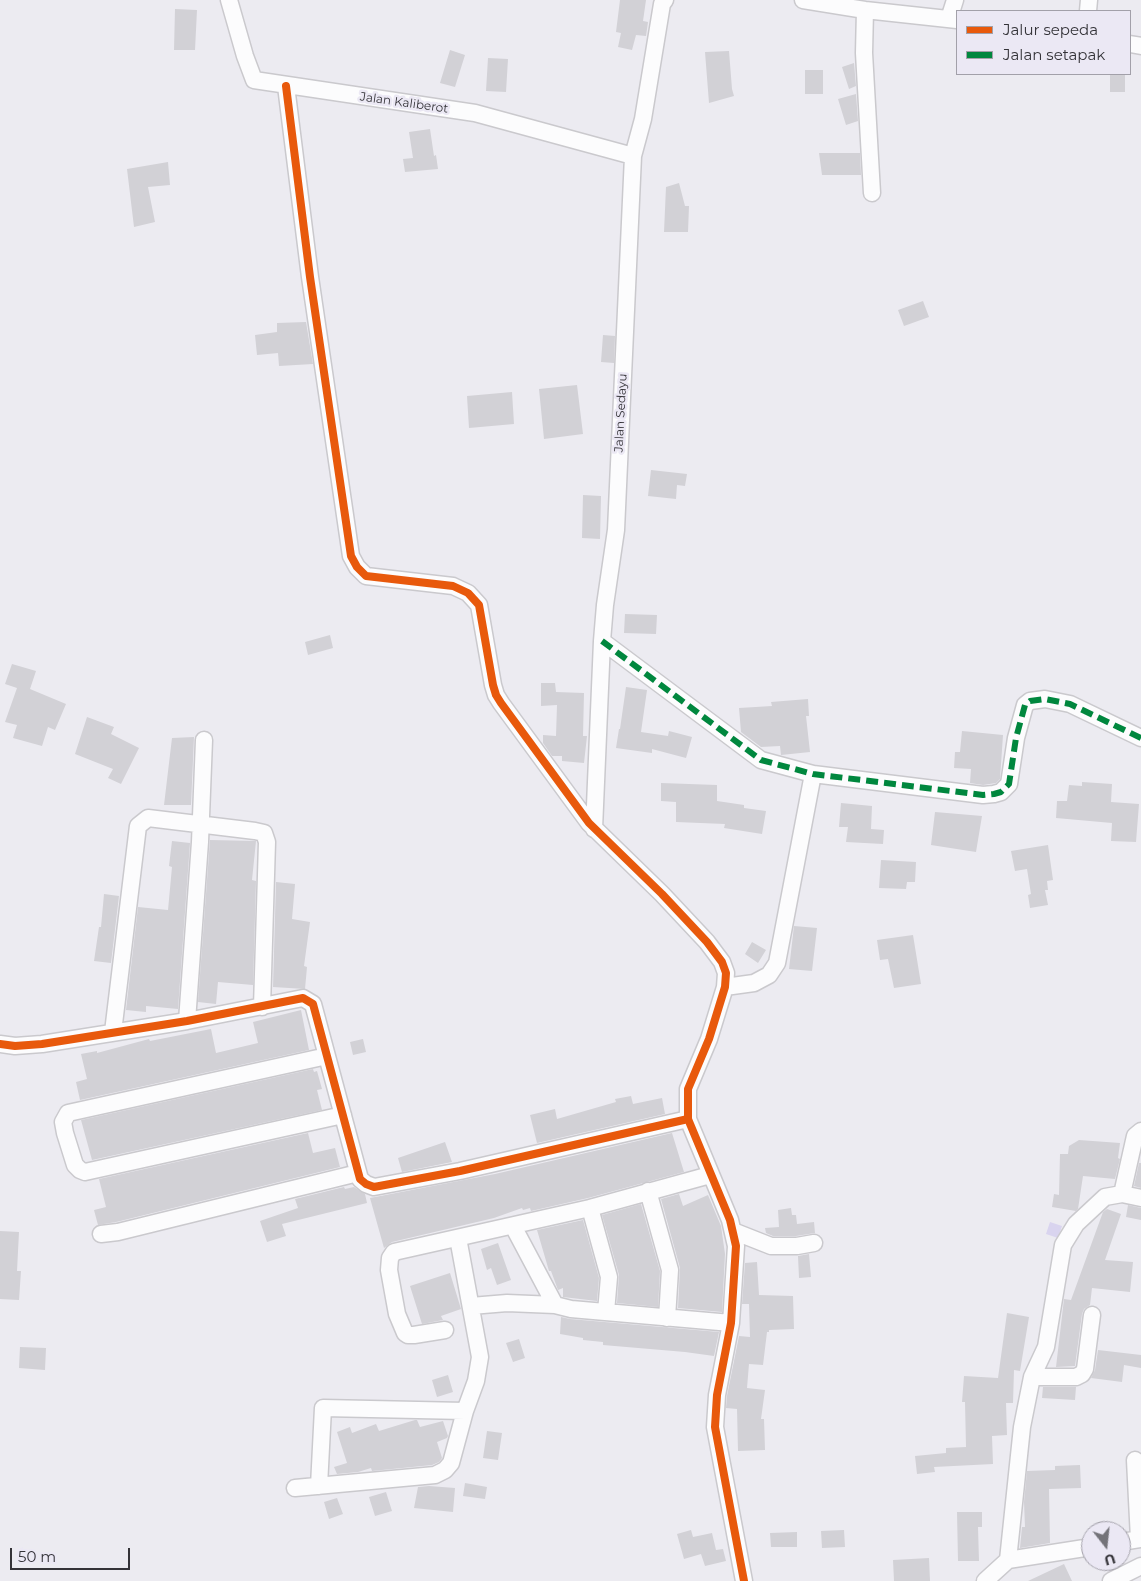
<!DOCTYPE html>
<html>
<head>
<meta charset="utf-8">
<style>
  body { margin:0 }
  #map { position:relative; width:1141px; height:1581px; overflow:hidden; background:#ecebf1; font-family:Montserrat,sans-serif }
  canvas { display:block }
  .legend { position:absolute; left:956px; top:10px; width:175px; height:65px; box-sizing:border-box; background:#ebe8f4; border:1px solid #a2a0a9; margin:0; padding:6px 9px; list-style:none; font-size:15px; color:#343338 }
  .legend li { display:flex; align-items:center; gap:10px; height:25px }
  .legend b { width:25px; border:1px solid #a2a0a9 }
  .north { position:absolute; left:1081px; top:1521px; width:50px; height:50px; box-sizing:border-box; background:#ebe8f4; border:1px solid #a2a0a9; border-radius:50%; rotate:164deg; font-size:14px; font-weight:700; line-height:20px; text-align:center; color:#343338 }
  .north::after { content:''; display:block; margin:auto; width:18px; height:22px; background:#747379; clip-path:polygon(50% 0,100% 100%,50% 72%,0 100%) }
  .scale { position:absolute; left:10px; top:1548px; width:120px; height:22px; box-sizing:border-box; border:2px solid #343338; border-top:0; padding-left:6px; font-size:15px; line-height:18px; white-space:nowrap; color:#343338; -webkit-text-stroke:4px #ebe8f4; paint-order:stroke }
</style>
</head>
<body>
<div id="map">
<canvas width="1141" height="1581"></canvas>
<ul class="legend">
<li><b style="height:6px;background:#e8590c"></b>Jalur sepeda</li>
<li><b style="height:6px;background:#00873e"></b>Jalan setapak</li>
</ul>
<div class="north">U</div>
<div class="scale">50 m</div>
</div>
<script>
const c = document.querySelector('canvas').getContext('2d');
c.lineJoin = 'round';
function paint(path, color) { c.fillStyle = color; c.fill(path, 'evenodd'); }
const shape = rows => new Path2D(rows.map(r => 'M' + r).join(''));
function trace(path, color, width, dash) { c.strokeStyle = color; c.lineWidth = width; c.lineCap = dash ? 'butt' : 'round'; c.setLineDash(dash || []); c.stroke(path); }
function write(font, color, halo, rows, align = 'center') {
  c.font = font + ' Montserrat,sans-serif'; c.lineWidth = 5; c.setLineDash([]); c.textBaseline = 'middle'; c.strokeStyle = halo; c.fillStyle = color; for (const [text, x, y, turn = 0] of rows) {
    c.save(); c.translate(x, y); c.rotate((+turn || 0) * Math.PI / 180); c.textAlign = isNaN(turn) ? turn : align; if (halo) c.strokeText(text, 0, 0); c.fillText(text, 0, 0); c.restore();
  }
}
const green = shape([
  [1050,1222,1062,1226,1058,1238,1046,1234]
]);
const building = shape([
  [620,0,646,0,643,21,648,22,646,36,636,35,632,50,618,47,621,33,616,32],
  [175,9,197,10,195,50,174,50],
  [450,50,465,55,455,87,440,83],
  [729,51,732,89,734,96,709,103,705,52],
  [488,58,508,59,506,92,486,91],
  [854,63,856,86,849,89,842,67],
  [805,70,823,70,823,94,805,94],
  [1110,74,1125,74,1125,92,1110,92],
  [856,94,858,121,846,125,838,99],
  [430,129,434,156,436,155,438,169,405,172,403,159,413,158,409,132],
  [819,153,860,153,861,175,822,175],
  [168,162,170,185,148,187,155,222,134,227,127,169],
  [679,183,685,206,689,206,688,232,664,232,666,187],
  [923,301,929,317,904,326,898,310],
  [306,322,313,364,279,366,278,353,257,355,255,335,277,332,277,323],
  [603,335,615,336,614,363,601,362],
  [577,385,583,434,544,439,539,389],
  [512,392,514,424,469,428,467,396],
  [651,470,687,474,685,486,677,485,676,499,648,496],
  [583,495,601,496,600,539,582,538],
  [625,614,657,615,656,634,624,633],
  [330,635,333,648,308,655,305,642],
  [12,664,36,671,30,689,66,704,55,730,48,727,42,746,13,738,17,725,5,722,17,688,5,684],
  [541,683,555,683,556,692,584,693,583,736,587,736,584,763,562,761,562,756,552,756,543,743,543,735,556,736,557,705,541,706],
  [626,687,647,690,641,732,668,736,669,731,692,737,686,758,652,749,652,753,616,748,619,729,620,729],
  [808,699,809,716,806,716,810,752,781,755,780,746,761,747,741,732,739,708,772,706,771,702],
  [87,717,114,727,111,734,139,748,121,784,108,778,113,769,75,754],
  [962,731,1003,735,1000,779,996,783,983,785,970,783,971,769,954,768,955,752,960,752],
  [194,737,191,805,164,805,172,738],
  [1082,782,1112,784,1111,802,1139,804,1136,842,1111,841,1112,823,1056,818,1057,801,1067,801,1069,785,1082,786],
  [661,783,717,785,717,801,744,805,744,808,766,811,762,834,724,828,725,824,676,822,676,802,661,801],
  [841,803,872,806,871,829,884,830,883,844,846,842,848,827,839,827],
  [935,812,982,816,976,852,931,845],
  [210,840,256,841,252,880,256,881,253,985,218,982,216,1004,198,1002],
  [172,841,190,843,178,1009,146,1006,146,1012,126,1010,138,907,168,910,172,867,169,866],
  [1048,845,1053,880,1047,881,1048,890,1045,890,1048,905,1030,908,1028,895,1031,894,1027,869,1015,871,1011,851],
  [881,860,916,862,915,882,907,882,906,889,879,888],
  [276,882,295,884,292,919,310,922,304,966,307,967,305,989,273,987],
  [104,894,119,896,111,963,94,961,99,927,101,927],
  [794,926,817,928,812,971,789,969],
  [913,935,921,984,894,988,888,959,880,960,877,940],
  [752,942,766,950,758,963,745,954],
  [301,1010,309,1050,80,1100,76,1082,87,1079,81,1054,97,1051,97,1053,149,1039,150,1041,211,1029,216,1053,258,1043,253,1022],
  [363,1039,366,1052,353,1055,350,1042],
  [313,1069,314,1072,317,1071,322,1089,317,1090,322,1110,92,1160,81,1120],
  [631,1096,633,1104,662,1098,665,1114,537,1143,530,1115,555,1109,557,1119,616,1102,615,1099],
  [308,1133,313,1153,335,1148,340,1167,116,1222,98,1225,94,1210,106,1207,99,1179],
  [672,1133,684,1172,588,1198,531,1211,530,1208,523,1210,522,1208,494,1218,392,1242,384,1248,370,1198,495,1174],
  [1079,1140,1120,1143,1118,1158,1120,1159,1115,1179,1083,1176,1078,1209,1076,1211,1052,1207,1054,1194,1059,1195,1060,1154,1068,1154,1069,1146],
  [445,1142,452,1162,402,1172,398,1158],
  [1139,1163,1141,1163,1141,1188,1134,1186],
  [344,1187,345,1189,354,1187,365,1194,367,1203,282,1224,286,1236,267,1242,260,1221,298,1208,295,1199],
  [679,1194,683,1206,708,1195,721,1226,725,1254,722,1312,678,1308,680,1268,661,1199],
  [641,1204,660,1271,658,1307,617,1303,619,1275,602,1215],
  [1128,1205,1141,1208,1141,1220,1126,1217],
  [791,1208,792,1215,796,1215,797,1224,814,1222,815,1233,796,1236,773,1236,766,1233,765,1228,779,1227,778,1210],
  [1107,1209,1121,1214,1105,1260,1133,1262,1130,1292,1092,1288,1090,1305,1084,1309,1082,1314,1075,1366,1056,1367,1064,1299,1071,1300,1103,1212],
  [583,1220,599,1278,597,1301,563,1297,563,1288,558,1290,551,1271,549,1271,537,1230],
  [0,1231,19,1232,17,1271,21,1271,19,1300,0,1299],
  [498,1243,511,1280,497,1285,491,1268,487,1270,481,1249],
  [809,1254,811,1277,799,1278,798,1256],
  [757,1262,759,1295,793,1296,794,1329,769,1330,769,1332,767,1332,763,1365,749,1364,747,1388,765,1390,761,1419,764,1419,765,1450,738,1451,737,1409,726,1408,727,1396,739,1336,750,1337,749,1304,742,1304,745,1263],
  [450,1273,461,1309,441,1316,443,1320,422,1324,410,1286],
  [1007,1313,1029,1317,1020,1371,1014,1370,1013,1403,1006,1403,1007,1435,992,1436,993,1464,934,1467,935,1472,917,1474,915,1456,946,1453,946,1448,966,1447,965,1402,962,1402,964,1376,998,1378],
  [561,1317,570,1319,719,1332,714,1356,685,1352,603,1345,603,1342,583,1340,583,1338,560,1334],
  [519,1339,525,1358,513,1362,506,1343],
  [20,1347,46,1348,45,1370,19,1368],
  [1098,1350,1141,1355,1141,1368,1124,1365,1122,1382,1091,1378,1095,1370],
  [448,1375,453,1392,437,1397,432,1380],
  [1043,1387,1076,1387,1075,1400,1042,1398],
  [415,1420,417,1420,420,1427,443,1421,448,1436,447,1438,437,1442,442,1458,439,1462,432,1465,372,1471,371,1468,358,1472,337,1474,334,1467,347,1463,337,1432,350,1427,352,1433,376,1424,379,1431],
  [487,1431,502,1433,498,1460,483,1458],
  [1080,1465,1081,1488,1049,1489,1050,1543,1020,1548,1022,1527,1025,1527,1024,1502,1027,1471,1055,1470,1055,1466],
  [465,1483,487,1487,485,1499,463,1496],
  [429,1486,455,1488,453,1512,414,1508,418,1487],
  [386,1492,392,1511,375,1516,369,1497],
  [337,1498,343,1514,329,1519,324,1502],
  [957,1512,982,1512,982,1527,978,1527,979,1561,958,1561],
  [691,1530,693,1537,712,1533,716,1550,723,1549,726,1561,705,1566,701,1554,684,1559,677,1534],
  [844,1530,845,1547,822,1548,821,1531],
  [797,1532,797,1547,771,1547,770,1533],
  [929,1558,930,1581,894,1581,893,1560],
  [1064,1564,1072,1581,1028,1581]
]);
const minor = shape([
  [229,0,245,56,254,80,475,113,633,156],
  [803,0,865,10,957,20],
  [865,10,864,53,872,193],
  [1088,11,1089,0],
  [949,19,955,0],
  [1130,44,1141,46],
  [286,86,310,277,351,556,357,567,366,576,453,586,468,593,479,605,493,685,496,695,501,703,589,823,662,894,707,942,722,962,726,973,725,987,709,1039,688,1089,688,1119,730,1220,736,1246,731,1323,717,1395,715,1427,744,1581],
  [602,641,761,760,813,774,983,795,994,794,1001,792,1009,784,1016,738,1025,705,1030,701,1045,699,1070,704,1141,738],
  [594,829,602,641,605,605,616,530,633,156,643,119,662,4,665,0],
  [725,987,754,983,769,975,777,963,813,774],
  [187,1021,200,842,204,740],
  [113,1032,138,826,148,818,255,831,264,833,267,842,262,1007],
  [0,1044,15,1046,42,1044,187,1021,303,998,313,1004,360,1179,366,1184,374,1187,460,1171,688,1119],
  [327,1056,68,1113,63,1122,65,1133,75,1165,80,1170,85,1172,343,1115],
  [648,1191,670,1270,667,1318],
  [1122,1194,1135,1136,1141,1131],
  [590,1208,609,1277,606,1312],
  [513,1226,555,1305,571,1309,731,1323],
  [733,1231,771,1246,797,1246,814,1243],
  [101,1234,118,1232,358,1173],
  [471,1306,507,1303,555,1305],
  [445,1330,414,1335,408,1335,405,1333,397,1314,389,1270,390,1258,394,1252,590,1208,710,1175],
  [1032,1377,1076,1377,1082,1374,1085,1369,1092,1315],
  [1135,1460,1139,1539],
  [319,1486,323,1408,465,1411],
  [295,1488,435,1475,445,1470,451,1463,465,1411,476,1381,480,1357,458,1238],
  [1121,1542,1141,1539],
  [1008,1560,1022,1427,1032,1377,1046,1347,1063,1245,1076,1224,1105,1197,1122,1194,1141,1198],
  [985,1581,1008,1560,1091,1547],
  [1111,1581,1141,1566]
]);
const quiet = shape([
  [602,641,761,760,813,774,983,795,994,794,1001,792,1009,784,1016,738,1025,705,1030,701,1045,699,1070,704,1141,738]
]);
const cycleway = shape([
  [286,86,310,277,351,556,357,567,366,576,453,586,468,593,479,605,493,685,496,695,501,703,589,823,662,894,707,942,722,962,726,973,725,987,709,1039,688,1089,688,1119,730,1220,736,1246,731,1323,717,1395,715,1427,744,1581],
  [0,1044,15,1046,42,1044,187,1021,303,998,313,1004,360,1179,366,1184,374,1187,460,1171,688,1119]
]);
const streetNames = [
  ["Jalan Kaliberot",404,103,8],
  ["Jalan Sedayu",621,413,-87]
];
paint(green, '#d9d4ef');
paint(building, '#d2d1d6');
trace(minor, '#cac9cd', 19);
trace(minor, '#fcfcfd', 16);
trace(quiet, '#00873e', 6, [12, 6]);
trace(cycleway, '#e8590c', 8);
write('12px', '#343338', '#ebe8f4', streetNames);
</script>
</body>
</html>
